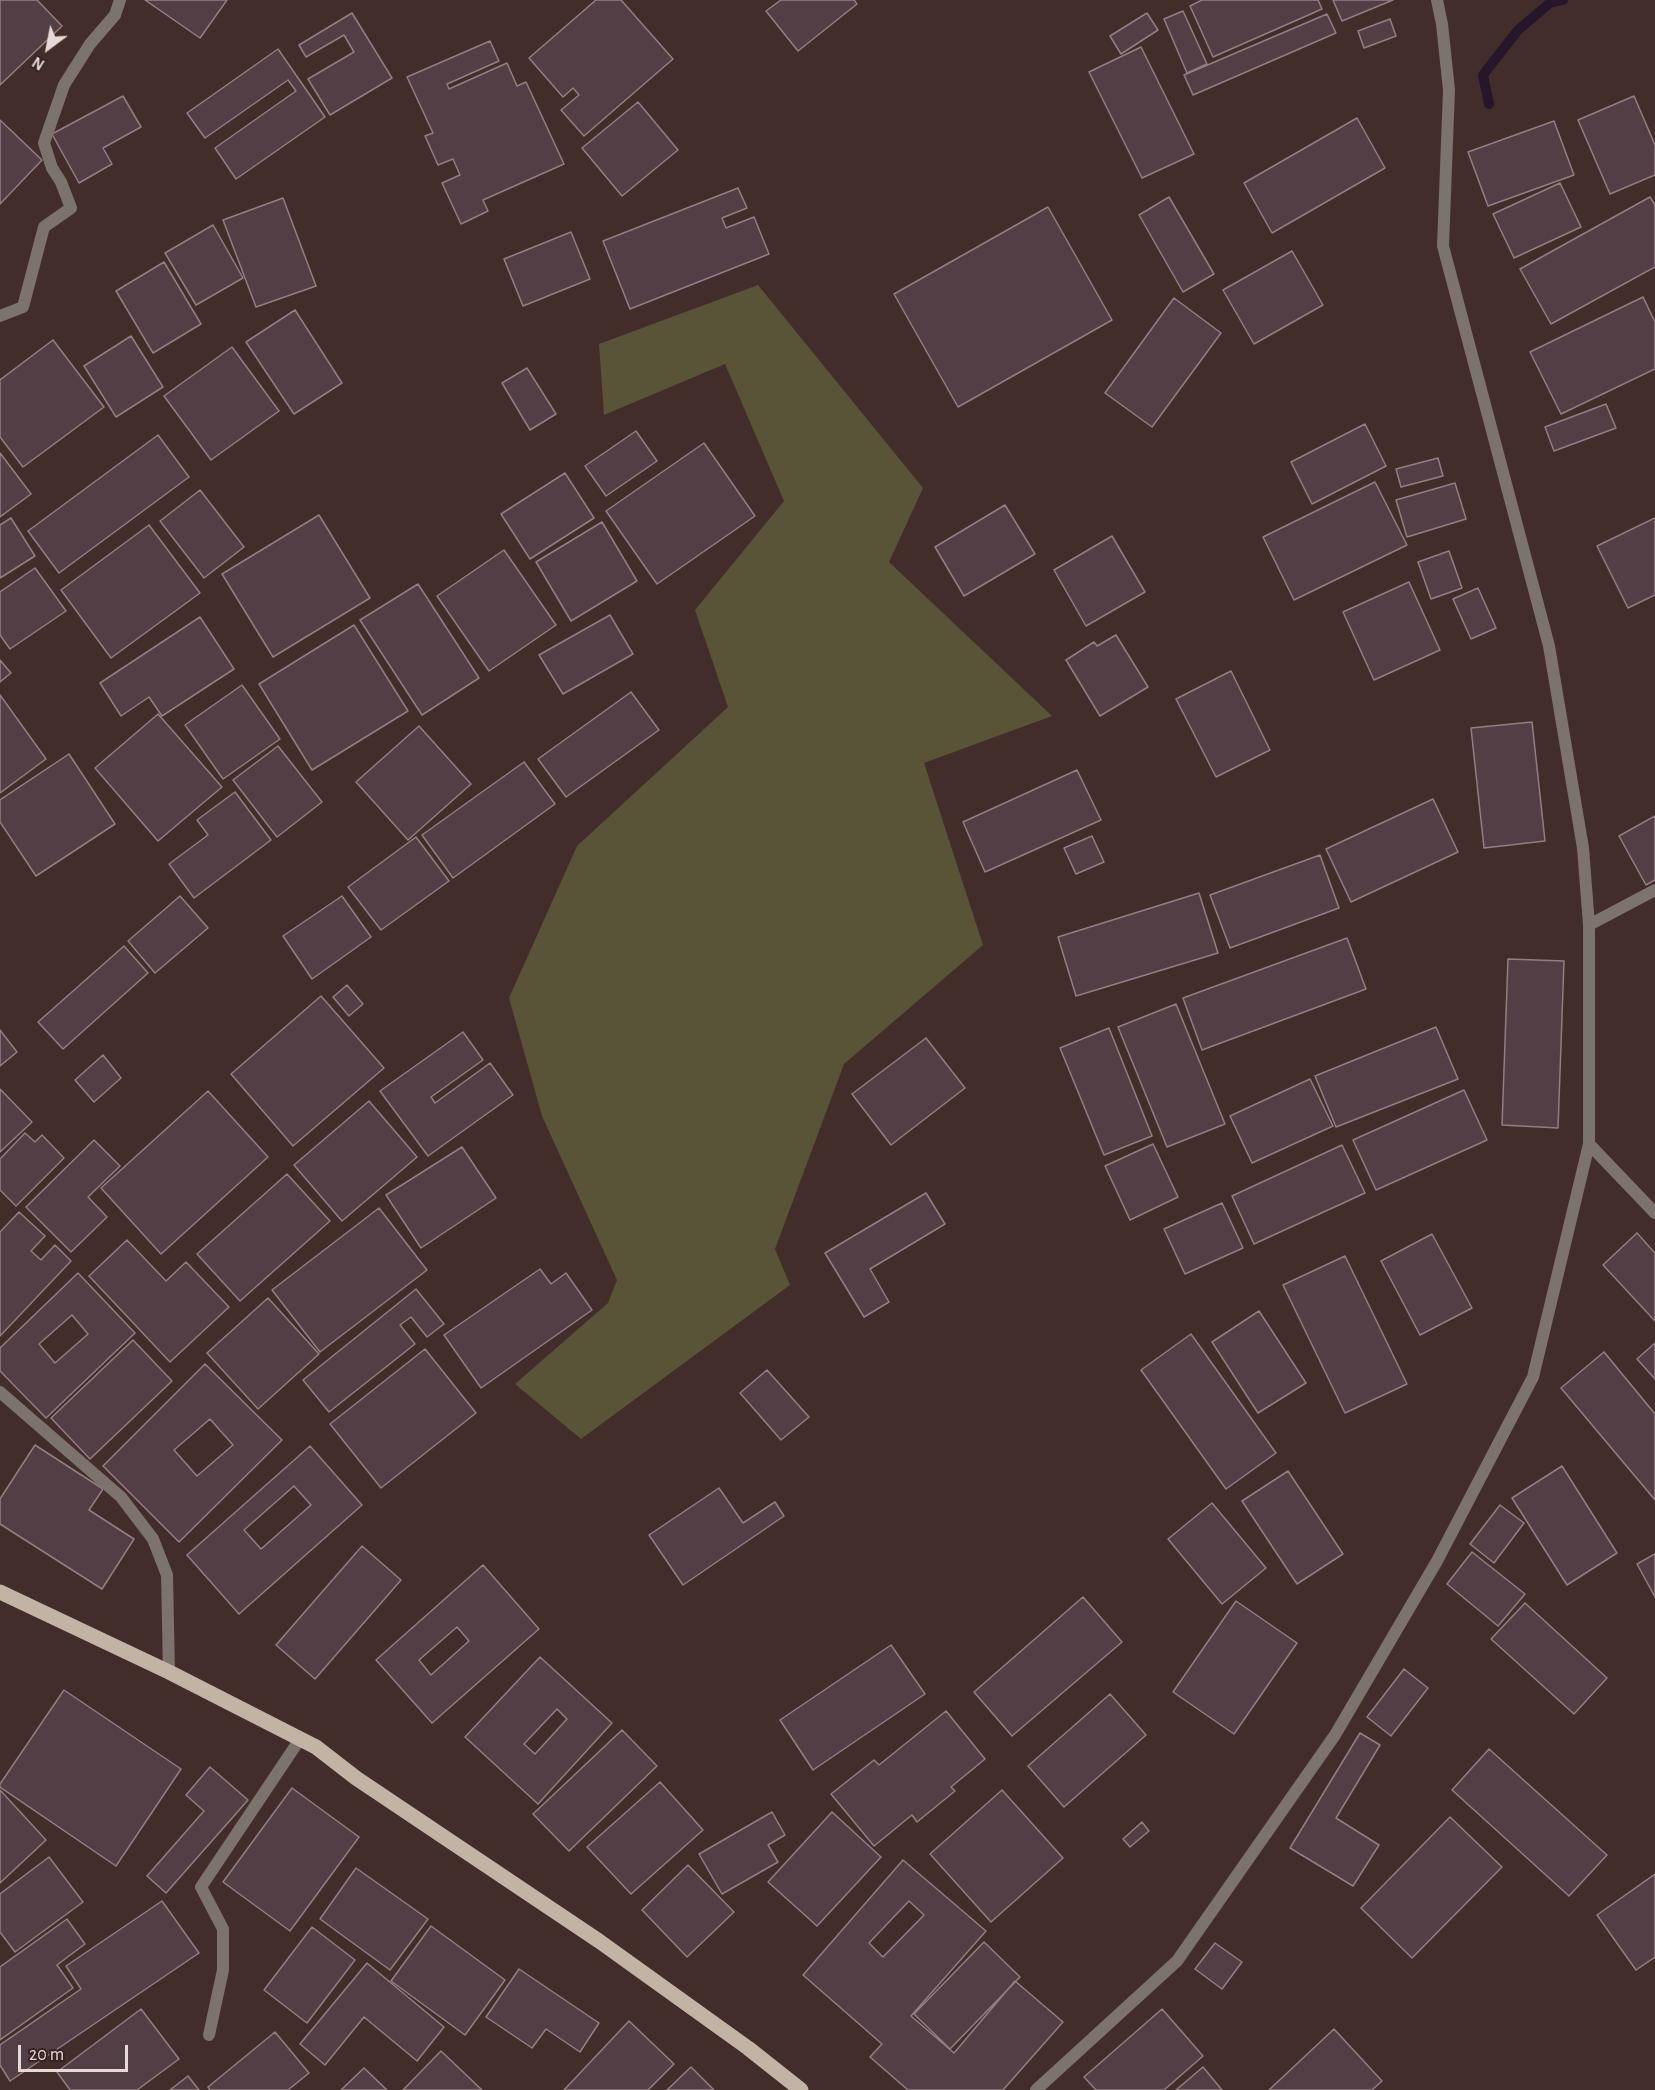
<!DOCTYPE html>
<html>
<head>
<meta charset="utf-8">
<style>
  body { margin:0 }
  #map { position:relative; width:1655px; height:2090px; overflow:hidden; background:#422d2a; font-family:"Alegreya Sans",sans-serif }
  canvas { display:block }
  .north { position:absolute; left:18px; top:18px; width:60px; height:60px; -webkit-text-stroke:4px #372320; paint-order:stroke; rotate:212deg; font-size:16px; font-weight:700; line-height:24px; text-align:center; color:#e7d9d7 }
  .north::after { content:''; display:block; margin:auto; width:21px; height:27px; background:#e7d9d7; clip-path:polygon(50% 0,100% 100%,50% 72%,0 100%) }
  .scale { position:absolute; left:18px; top:2045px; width:110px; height:27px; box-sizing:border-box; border:3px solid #e7d9d7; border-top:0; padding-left:8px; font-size:18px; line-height:21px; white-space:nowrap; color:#e7d9d7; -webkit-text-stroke:4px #372320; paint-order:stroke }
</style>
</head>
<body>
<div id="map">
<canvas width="1655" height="2090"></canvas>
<div class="north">N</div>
<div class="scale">20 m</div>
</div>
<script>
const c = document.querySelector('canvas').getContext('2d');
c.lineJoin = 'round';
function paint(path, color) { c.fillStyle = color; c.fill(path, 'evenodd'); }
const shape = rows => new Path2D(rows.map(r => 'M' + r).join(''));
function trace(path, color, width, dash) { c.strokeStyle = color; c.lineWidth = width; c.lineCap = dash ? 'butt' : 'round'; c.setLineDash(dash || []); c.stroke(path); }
const green = shape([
  [758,285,923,488,889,562,1052,716,924,763,983,945,844,1064,775,1249,790,1285,581,1439,515,1384,608,1303,617,1280,542,1116,509,998,577,846,728,707,695,610,784,501,725,364,604,415,599,344]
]);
const stream = shape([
  [1489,104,1483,75,1518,30,1550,3,1563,0]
]);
const building = shape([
  [0,0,37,0,62,26,0,85,0,0],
  [145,0,227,0,200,38,145,0],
  [596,0,621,0,673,59,584,136,561,110,579,95,573,88,563,97,529,58,596,0],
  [781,0,854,0,857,4,798,51,766,11,781,0],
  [1202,0,1318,0,1322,9,1213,57,1190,6,1202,0],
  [1333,0,1393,0,1342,21,1333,0],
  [1183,11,1207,64,1187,73,1164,19,1183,11],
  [352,13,392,78,330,115,308,79,354,52,344,35,306,57,299,45,352,13],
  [1147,13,1158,30,1121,54,1110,36,1147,13],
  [1327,14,1336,33,1193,95,1184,75,1327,14],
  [1390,19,1396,36,1364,48,1358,31,1390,19],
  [490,41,499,61,447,84,449,89,507,63,517,86,526,82,564,164,483,200,488,211,461,224,442,183,460,175,453,159,438,165,425,136,433,133,407,77,490,41],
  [1141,47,1194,154,1142,178,1089,72,1141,47],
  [278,49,325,117,236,179,215,148,296,91,288,80,205,138,187,113,278,49],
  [123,96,141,127,103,148,112,164,79,183,52,134,123,96],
  [1634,96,1655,145,1655,175,1610,194,1578,120,1634,96],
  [638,102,678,150,622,196,582,148,638,102],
  [1357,118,1385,168,1272,233,1244,183,1357,118],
  [0,120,42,160,0,204,0,120],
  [1554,121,1574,175,1488,206,1468,152,1554,121],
  [1560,183,1581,227,1514,258,1493,214,1560,183],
  [738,188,747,208,722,218,726,228,754,217,769,254,630,309,603,241,738,188],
  [1169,197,1214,274,1183,292,1139,215,1169,197],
  [1650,197,1655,205,1655,267,1551,324,1520,269,1650,197],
  [283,198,316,286,256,307,223,220,283,198],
  [1048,207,1112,320,958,407,894,294,1048,207],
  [213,225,243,278,196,305,165,253,213,225],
  [571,232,590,279,523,306,504,259,571,232],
  [1292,251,1323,305,1254,344,1223,290,1292,251],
  [164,262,201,324,153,353,116,291,164,262],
  [1643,297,1655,322,1655,369,1561,414,1530,352,1643,297],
  [1174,298,1221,333,1152,427,1105,393,1174,298],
  [295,310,342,383,294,414,246,342,295,310],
  [131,336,163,387,116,417,84,366,131,336],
  [53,340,104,407,23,467,0,437,0,380,53,340],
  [232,347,279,411,211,460,164,396,232,347],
  [527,368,556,414,530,430,502,383,527,368],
  [1606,404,1616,428,1554,451,1545,427,1606,404],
  [1365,424,1386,466,1312,504,1291,462,1365,424],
  [636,431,657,461,606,496,585,466,636,431],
  [158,435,189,477,59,573,28,531,158,435],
  [704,443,755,516,657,584,606,511,704,443],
  [0,453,31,494,0,517,0,453],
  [1438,458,1443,476,1401,487,1396,469,1438,458],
  [565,473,594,518,530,559,501,514,565,473],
  [1375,482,1407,545,1294,600,1263,537,1375,482],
  [1455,483,1466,519,1407,537,1396,500,1455,483],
  [200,490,244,547,204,578,160,521,200,490],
  [1005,505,1035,554,964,596,935,547,1005,505],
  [319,515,370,598,273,657,222,574,319,515],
  [11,518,35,556,0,578,0,525,11,518],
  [1655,518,1655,595,1628,608,1597,546,1655,518],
  [602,522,637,581,571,621,536,562,602,522],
  [149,525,200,593,111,658,61,590,149,525],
  [1112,536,1145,592,1086,626,1054,570,1112,536],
  [504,550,556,625,489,671,437,596,504,550],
  [1449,551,1462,588,1431,599,1418,562,1449,551],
  [35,568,66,611,10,649,0,635,0,592,35,568],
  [1409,582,1440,650,1374,680,1343,612,1409,582],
  [418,584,479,678,422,715,360,620,418,584],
  [1478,588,1496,628,1471,639,1453,599,1478,588],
  [610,615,633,654,563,694,539,655,610,615],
  [200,617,234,669,162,716,149,697,121,716,100,683,200,617],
  [354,625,408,711,312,770,259,684,354,625],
  [1116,635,1148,687,1100,716,1066,660,1094,642,1097,646,1116,635],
  [0,660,11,673,0,682,0,660],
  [1231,671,1270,750,1216,777,1176,699,1231,671],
  [242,685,280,739,223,779,185,725,242,685],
  [631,692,659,730,566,797,538,759,631,692],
  [0,695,46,759,0,793,0,695],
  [158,714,222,787,158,841,95,768,158,714],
  [1532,722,1545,841,1484,848,1471,728,1532,722],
  [419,726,471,784,408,840,356,782,419,726],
  [278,746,322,802,277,837,233,780,278,746],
  [69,754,115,824,36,876,0,822,0,800,69,754],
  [524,762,555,804,453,878,422,835,524,762],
  [1077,770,1101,820,985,872,963,822,1077,770],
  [235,792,271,840,194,898,169,864,208,835,197,820,235,792],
  [1433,799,1458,852,1351,902,1326,849,1433,799],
  [1655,816,1655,880,1646,885,1619,836,1655,816],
  [1092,836,1104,862,1076,874,1064,848,1092,836],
  [416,837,449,881,381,930,348,887,416,837],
  [1320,855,1339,908,1230,948,1210,895,1320,855],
  [1199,893,1218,953,1076,996,1058,937,1199,893],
  [180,896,208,928,155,973,128,941,180,896],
  [342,896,371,937,312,979,283,936,342,896],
  [1347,938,1366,989,1202,1050,1183,998,1347,938],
  [124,946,148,973,63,1049,38,1022,124,946],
  [1508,959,1564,961,1558,1128,1502,1125,1508,959],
  [347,985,363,1004,349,1016,333,997,347,985],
  [321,996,384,1068,293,1146,231,1074,321,996],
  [1176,1004,1225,1124,1167,1147,1118,1027,1176,1004],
  [1436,1027,1458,1079,1336,1127,1315,1076,1436,1027],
  [1109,1028,1152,1136,1104,1155,1060,1048,1109,1028],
  [0,1030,17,1052,0,1066,0,1030],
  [463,1032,483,1060,431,1097,435,1103,490,1063,513,1095,428,1156,380,1091,463,1032],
  [926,1038,965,1088,891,1145,852,1094,926,1038],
  [103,1055,121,1078,94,1102,75,1080,103,1055],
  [1310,1079,1333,1126,1252,1163,1230,1116,1310,1079],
  [0,1089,32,1122,0,1152,0,1089],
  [1464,1090,1487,1140,1376,1190,1353,1140,1464,1090],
  [208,1091,268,1157,161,1254,101,1188,208,1091],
  [369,1101,417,1157,342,1221,294,1165,369,1101],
  [25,1133,35,1142,42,1135,64,1158,16,1206,0,1190,0,1159,25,1133],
  [94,1140,120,1166,88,1197,107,1217,71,1252,26,1207,94,1140],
  [1153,1144,1178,1197,1130,1220,1105,1166,1153,1144],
  [1342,1145,1365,1193,1254,1244,1232,1196,1342,1145],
  [462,1147,496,1198,421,1248,386,1195,462,1147],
  [287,1174,330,1221,240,1301,197,1254,287,1174],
  [926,1193,945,1224,870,1269,889,1302,864,1317,825,1253,926,1193],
  [1222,1203,1243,1248,1185,1274,1164,1229,1222,1203],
  [379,1208,427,1270,320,1352,272,1290,379,1208],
  [19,1212,45,1236,31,1251,41,1260,55,1245,71,1261,0,1336,0,1232,19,1212],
  [1637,1233,1655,1253,1655,1321,1603,1265,1637,1233],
  [1432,1234,1472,1308,1420,1335,1381,1261,1432,1234],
  [127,1240,166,1281,186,1262,229,1307,170,1362,89,1276,127,1240],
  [1345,1256,1407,1384,1345,1413,1283,1285,1345,1256],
  [540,1269,551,1284,566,1273,592,1310,481,1388,444,1335,540,1269],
  [78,1273,135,1333,46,1418,0,1371,0,1348,78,1273],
  [72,1315,88,1334,55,1363,39,1344,72,1315],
  [416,1289,444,1324,427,1337,411,1317,400,1325,415,1344,329,1412,303,1380,416,1289],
  [268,1298,319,1354,258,1409,207,1353,268,1298],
  [1259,1311,1306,1383,1258,1413,1212,1342,1259,1311],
  [1191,1334,1276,1453,1226,1489,1141,1370,1191,1334],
  [133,1340,172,1381,90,1459,51,1418,133,1340],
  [1655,1343,1655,1379,1637,1359,1655,1343],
  [425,1349,476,1413,381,1488,330,1424,425,1349],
  [1604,1352,1655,1414,1655,1500,1561,1388,1604,1352],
  [205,1364,282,1440,179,1542,103,1466,205,1364],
  [210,1419,233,1445,197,1476,174,1450,210,1419],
  [767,1370,809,1417,781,1440,740,1393,767,1370],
  [35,1445,103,1489,89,1510,134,1539,102,1589,0,1524,0,1499,35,1445],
  [310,1446,362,1505,239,1614,187,1555,310,1446],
  [294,1486,311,1505,261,1549,244,1530,294,1486],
  [1562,1466,1617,1553,1567,1585,1512,1498,1562,1466],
  [1288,1471,1343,1554,1297,1584,1242,1501,1288,1471],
  [719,1488,743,1523,775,1502,784,1516,683,1585,649,1535,719,1488],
  [1212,1503,1266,1568,1222,1604,1168,1539,1212,1503],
  [1500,1505,1524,1523,1494,1563,1470,1544,1500,1505],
  [362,1546,401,1580,315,1679,276,1645,362,1546],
  [1472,1552,1525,1594,1498,1626,1447,1584,1472,1552],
  [1655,1554,1655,1597,1637,1564,1655,1554],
  [483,1565,539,1629,432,1723,376,1660,483,1565],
  [457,1627,469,1641,431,1675,419,1660,457,1627],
  [1083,1597,1122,1642,1012,1736,974,1692,1083,1597],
  [1236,1601,1297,1643,1234,1734,1173,1692,1236,1601],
  [1525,1603,1607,1678,1574,1714,1491,1639,1525,1603],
  [891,1645,925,1694,813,1770,780,1720,891,1645],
  [540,1657,612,1723,538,1804,465,1737,540,1657],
  [557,1709,567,1719,535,1754,524,1744,557,1709],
  [1404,1669,1428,1688,1391,1736,1367,1717,1404,1669],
  [64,1690,181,1769,116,1866,0,1787,0,1784,64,1690],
  [1110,1694,1146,1735,1064,1807,1028,1766,1110,1694],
  [946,1711,985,1759,951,1787,955,1791,917,1822,912,1815,874,1846,831,1794,874,1760,879,1765,946,1711],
  [622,1730,657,1766,569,1851,533,1814,622,1730],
  [1360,1733,1380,1745,1336,1818,1379,1845,1353,1886,1290,1848,1360,1733],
  [1489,1749,1607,1855,1569,1896,1452,1790,1489,1749],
  [210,1767,248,1800,166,1893,147,1876,204,1811,186,1795,210,1767],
  [660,1782,703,1830,631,1894,587,1847,660,1782],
  [292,1788,359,1837,290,1931,223,1882,292,1788],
  [0,1790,46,1840,0,1883,0,1790],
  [1002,1790,1063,1858,991,1922,930,1854,1002,1790],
  [772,1812,785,1835,768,1845,778,1862,722,1894,699,1854,772,1812],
  [832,1812,881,1857,817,1926,768,1882,832,1812],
  [1450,1817,1502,1867,1412,1958,1361,1908,1450,1817],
  [1142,1822,1149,1831,1130,1847,1123,1839,1142,1822],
  [49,1857,83,1902,15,1952,0,1932,0,1894,49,1857],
  [903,1860,986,1931,911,2016,954,2053,1015,1981,1063,2022,1003,2090,908,2090,870,2057,882,2044,803,1975,903,1860],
  [909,1901,924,1915,883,1957,869,1943,909,1901],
  [688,1865,734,1912,687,1957,642,1910,688,1865],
  [356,1868,428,1919,390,1970,320,1919,356,1868],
  [1655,1874,1655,1957,1636,1970,1597,1915,1655,1874],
  [162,1901,199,1953,10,2081,0,2065,0,2045,81,1989,66,1966,162,1901],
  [67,1919,85,1944,57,1965,73,1988,0,2040,0,1967,67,1919],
  [431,1926,505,1980,465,2035,391,1981,431,1926],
  [312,1927,355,1960,307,2023,264,1990,312,1927],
  [984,1942,1020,1977,950,2049,914,2014,984,1942],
  [1215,1943,1242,1962,1222,1989,1195,1969,1215,1943],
  [367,1963,444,2027,417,2061,364,2017,325,2065,300,2044,367,1963],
  [519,1969,599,2023,580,2052,546,2029,532,2048,486,2017,519,1969],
  [141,2009,179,2059,137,2090,70,2090,57,2072,141,2009],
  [1162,2009,1203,2056,1164,2090,1096,2090,1084,2077,1162,2009],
  [629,2021,674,2064,648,2090,564,2090,629,2021],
  [1334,2029,1382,2081,1372,2090,1269,2090,1334,2029],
  [275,2032,309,2073,288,2090,210,2090,208,2087,275,2032],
  [441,2051,482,2090,403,2090,441,2051],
  [691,2067,714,2090,667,2090,691,2067],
  [1203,2067,1222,2090,1176,2090,1203,2067],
  [364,2068,387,2090,341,2090,364,2068],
  [188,2076,199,2090,170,2090,188,2076]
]);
const minor = shape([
  [0,316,23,307,44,227,71,208,61,182,52,168,44,143,64,85,90,44,115,15,120,0],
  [1589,925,1655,890],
  [1589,1144,1655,1213],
  [0,1392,121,1497,153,1539,167,1575,169,1672],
  [209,2035,223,1970,223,1929,201,1887,300,1739],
  [1036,2090,1177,1961,1335,1735,1437,1561,1533,1377,1589,1144,1589,925,1583,848,1549,646,1443,246,1449,90,1442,24,1437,0]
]);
const primary = shape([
  [0,1592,169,1672,316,1747,356,1778,599,1941,748,2048,801,2090]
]);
paint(green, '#595337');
trace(stream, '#271529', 10);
paint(building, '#533e45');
trace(building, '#957d84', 1.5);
trace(minor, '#7b736c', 12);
trace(primary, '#c2b3a5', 15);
</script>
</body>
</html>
